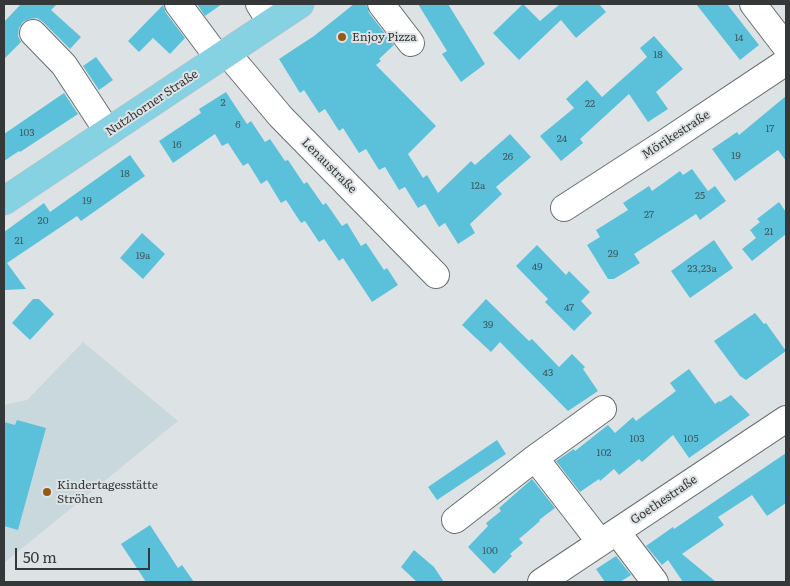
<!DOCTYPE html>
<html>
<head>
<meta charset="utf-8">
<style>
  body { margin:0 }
  #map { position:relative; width:790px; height:586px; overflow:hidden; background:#dde3e5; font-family:Literata,serif }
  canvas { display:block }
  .frame { position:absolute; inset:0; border:5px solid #353838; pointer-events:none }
  .scale { position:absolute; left:15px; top:548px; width:135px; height:22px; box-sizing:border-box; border:2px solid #353838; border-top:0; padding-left:6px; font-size:15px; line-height:18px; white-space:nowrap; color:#353838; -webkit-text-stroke:4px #dde3e5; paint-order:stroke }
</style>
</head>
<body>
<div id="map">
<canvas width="790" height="586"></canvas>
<div class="frame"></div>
<div class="scale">50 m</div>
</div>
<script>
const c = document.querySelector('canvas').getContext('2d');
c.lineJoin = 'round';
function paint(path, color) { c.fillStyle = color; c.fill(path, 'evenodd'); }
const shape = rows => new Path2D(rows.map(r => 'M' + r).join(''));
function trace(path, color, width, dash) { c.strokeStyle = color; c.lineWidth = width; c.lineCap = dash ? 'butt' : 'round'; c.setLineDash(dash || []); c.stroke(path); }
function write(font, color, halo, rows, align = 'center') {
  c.font = font + ' Literata,serif'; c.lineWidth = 4; c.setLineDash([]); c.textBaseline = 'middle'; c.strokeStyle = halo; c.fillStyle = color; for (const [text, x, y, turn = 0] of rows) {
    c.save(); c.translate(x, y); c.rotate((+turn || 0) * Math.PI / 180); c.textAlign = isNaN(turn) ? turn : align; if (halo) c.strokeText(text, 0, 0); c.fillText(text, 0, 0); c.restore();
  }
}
const built = shape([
  [83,342,178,421,4,563,4,405,27,400]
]);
const building = shape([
  [21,4,57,4,51,10,81,37,70,49,43,22,37,18,29,19,23,22,19,28,18,36,21,42,4,59,4,22],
  [197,4,222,4,205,16],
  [354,4,366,4,369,13,394,45,379,59,381,61,376,65,436,126,408,154,423,178,427,175,438,193,471,161,475,165,510,134,531,157,496,187,502,194,470,224,475,233,458,244,445,223,439,227,425,204,418,208,405,187,399,190,385,167,379,170,366,149,359,153,343,128,339,131,325,109,319,113,304,90,300,93,279,59,314,36],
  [418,4,448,4,485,64,461,82,442,54,447,51],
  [523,4,540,21,560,4,599,4,606,12,576,38,561,20,519,60,493,33],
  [696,4,727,4,759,45,740,60],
  [163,5,166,13,185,38,170,54,153,38,139,52,128,41],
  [654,36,683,69,656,92,668,109,648,122,629,94,580,139,583,143,561,161,540,136,574,108,566,99,587,80,602,97,647,57,640,48],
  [96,57,113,80,99,90,83,66],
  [226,92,247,124,251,121,265,142,270,139,285,161,288,160,304,184,307,182,323,205,326,203,342,226,347,223,361,246,366,243,384,270,387,268,398,285,372,302,343,258,339,261,324,239,319,242,305,221,301,223,286,200,281,203,267,180,261,184,248,163,243,166,228,143,222,146,215,134,173,163,159,141,201,113,199,109],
  [64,93,78,114,20,152,19,151,4,161,4,134],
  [786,96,786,161,778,150,735,181,712,149,737,132,739,135],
  [130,155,145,176,81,221,77,216,7,263,26,289,4,290,4,232,44,203,50,212],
  [692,169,708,191,715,186,726,201,700,220,696,214,634,254,640,263,614,279,608,279,587,245,600,237,596,230,628,210,623,203,649,186,652,191,680,171,683,175],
  [779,202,786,212,786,234,752,261,742,249,756,238,750,230,760,222,757,219],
  [142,233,165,254,143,279,120,258],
  [714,240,733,268,690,298,671,271],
  [537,245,566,275,569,271,590,292,581,301,592,313,574,331,545,302,548,299,516,266],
  [33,299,39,299,54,314,30,340,12,323],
  [486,299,529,341,532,339,559,367,572,354,585,367,583,369,598,391,568,411,500,342,491,352,462,325],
  [755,313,764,324,766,323,786,351,746,380,740,376,714,341],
  [689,369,715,404,719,401,720,402,731,395,750,415,689,458,673,435,642,462,639,459,619,475,614,469,600,481,599,479,580,492,556,461,574,449,575,451,608,425,615,433,633,417,636,421,676,391,670,383],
  [17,420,46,428,18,530,4,526,4,422,15,425],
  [497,440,506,454,437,500,428,487],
  [786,453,786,503,767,516,752,495,718,517,724,525,682,554,716,582,683,582,668,560,662,565,646,546,673,527,674,529],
  [532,479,555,508,539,520,540,521,519,539,523,543,510,554,512,556,494,574,468,547,488,526,486,523,501,511,499,508],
  [150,525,178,568,182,565,194,582,146,582,121,544],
  [414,550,434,567,444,582,417,582,401,567],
  [616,556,631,575,620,582,605,582,596,569]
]);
const minor = shape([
  [178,4,219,59],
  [259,4,271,23],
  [381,4,411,43],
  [753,4,786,47],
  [33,33,64,65,108,132],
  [227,53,281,117,436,275],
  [564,208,666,142,786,62],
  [535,458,600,542],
  [455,520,535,458,603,409],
  [617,532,655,582],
  [541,582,786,419]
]);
const major = shape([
  [4,201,300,4]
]);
const markers = [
  [342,37,5,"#935b15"],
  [47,492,5,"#935b15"]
];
const numberNames = [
  ["14",739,38],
  ["18",658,55],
  ["2",223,103],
  ["22",590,104],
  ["6",238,125],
  ["17",770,129],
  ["103",27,133],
  ["24",562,139],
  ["16",177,145],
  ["19",736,156],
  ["26",508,157],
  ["18",125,174],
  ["12a",478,186],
  ["25",700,196],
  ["19",87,201],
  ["27",649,215],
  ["20",43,221],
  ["21",769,232],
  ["21",19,241],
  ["29",613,254],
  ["19a",143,256],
  ["49",537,267],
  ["23,23a",702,269],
  ["47",569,308],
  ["39",488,325],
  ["43",548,373],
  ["103",637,439],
  ["105",691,439],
  ["102",604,453],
  ["100",490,551]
];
const poiNames = [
  ["Enjoy Pizza",352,37],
  ["Kindertagesstätte",57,485],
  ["Ströhen",57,499]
];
const streetNames = [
  ["Nutzhorner Straße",152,103,-34],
  ["Mörikestraße",676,135,-33],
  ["Lenaustraße",329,166,45],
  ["Goethestraße",664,500,-34]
];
paint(built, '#c9d8dd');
paint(building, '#5bc1da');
trace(minor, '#696f70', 28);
trace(major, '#bebfbf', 29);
trace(minor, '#fff', 26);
trace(major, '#86d1e2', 28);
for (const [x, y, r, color] of markers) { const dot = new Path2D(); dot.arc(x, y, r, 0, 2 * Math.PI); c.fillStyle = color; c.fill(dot); trace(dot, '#dde3e5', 2); }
write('10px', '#3e5a60', null, numberNames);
write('12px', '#353838', '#dde3e5', poiNames, 'left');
write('12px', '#353838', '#dde3e5', streetNames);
</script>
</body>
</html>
